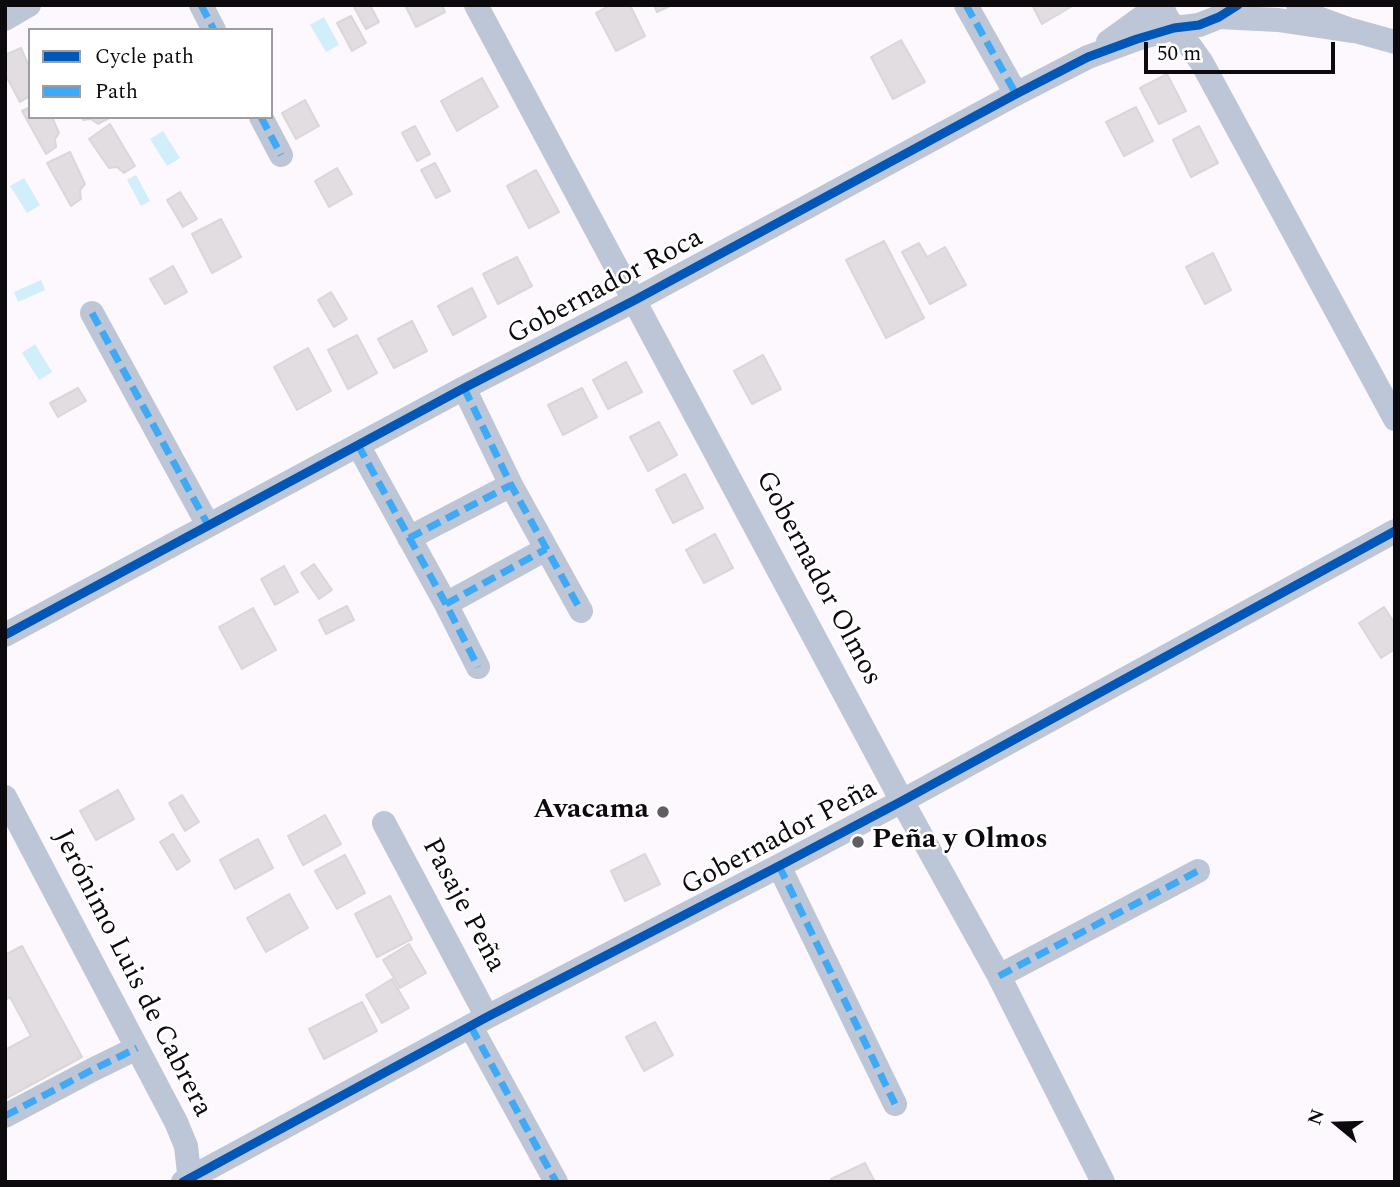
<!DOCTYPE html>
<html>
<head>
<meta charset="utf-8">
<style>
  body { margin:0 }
  #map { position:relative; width:1400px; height:1187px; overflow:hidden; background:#fcf8fd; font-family:Spectral,serif }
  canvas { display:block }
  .frame { position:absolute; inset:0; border:7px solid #0d0a0e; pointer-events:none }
  .legend { position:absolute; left:28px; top:28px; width:245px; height:91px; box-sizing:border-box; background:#fff; border:2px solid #9e9d9f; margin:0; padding:9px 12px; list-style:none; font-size:21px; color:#0d0a0e }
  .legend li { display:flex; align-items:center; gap:14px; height:35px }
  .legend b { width:35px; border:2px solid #9e9d9f }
  .north { position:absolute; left:1302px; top:1089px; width:70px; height:70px; -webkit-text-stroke:5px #fff; paint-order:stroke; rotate:289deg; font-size:19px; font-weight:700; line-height:28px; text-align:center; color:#0d0a0e }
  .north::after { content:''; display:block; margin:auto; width:24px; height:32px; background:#0d0a0e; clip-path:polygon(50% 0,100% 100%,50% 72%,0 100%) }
  .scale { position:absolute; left:1144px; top:42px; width:191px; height:32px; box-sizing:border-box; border:4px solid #0d0a0e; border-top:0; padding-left:9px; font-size:21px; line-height:24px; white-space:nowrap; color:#0d0a0e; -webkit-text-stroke:5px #fff; paint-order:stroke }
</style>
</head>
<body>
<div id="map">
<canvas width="1400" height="1187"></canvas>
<div class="frame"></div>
<ul class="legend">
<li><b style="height:9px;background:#0057b8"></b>Cycle path</li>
<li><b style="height:9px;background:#3fa9f5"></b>Path</li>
</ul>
<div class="north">N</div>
<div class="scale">50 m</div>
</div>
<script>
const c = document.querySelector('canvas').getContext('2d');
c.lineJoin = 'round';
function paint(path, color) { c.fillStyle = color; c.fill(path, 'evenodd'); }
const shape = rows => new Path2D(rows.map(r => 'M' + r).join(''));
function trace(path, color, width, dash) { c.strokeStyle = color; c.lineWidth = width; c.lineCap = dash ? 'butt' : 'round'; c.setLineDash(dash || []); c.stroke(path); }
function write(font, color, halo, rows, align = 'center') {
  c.font = font + ' Spectral,serif'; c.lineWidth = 5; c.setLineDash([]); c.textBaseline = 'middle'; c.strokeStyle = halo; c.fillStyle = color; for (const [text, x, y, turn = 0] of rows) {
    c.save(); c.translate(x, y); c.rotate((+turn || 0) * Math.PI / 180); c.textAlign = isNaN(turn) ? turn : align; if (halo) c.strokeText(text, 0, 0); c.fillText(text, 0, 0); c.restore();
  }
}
const water = shape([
  [324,17,339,45,326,52,310,25],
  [163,131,180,158,167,166,150,139],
  [136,175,150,201,141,206,127,180],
  [24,178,40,205,27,213,10,186],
  [41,280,45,290,18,302,14,292],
  [35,344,52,372,39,380,22,353]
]);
const building = shape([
  [353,5,370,5,379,22,366,29,353,5],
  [405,5,442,5,445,12,416,27,405,5],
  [610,5,630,5,645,36,616,51,596,13,610,5],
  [654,5,672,5,657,12,654,5],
  [1032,5,1074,5,1042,24,1032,5],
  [351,16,366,43,352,51,337,23,351,16],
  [901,40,925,82,893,99,871,57,901,40],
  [21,48,30,69,30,96,20,102,5,74,5,55,21,48],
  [1167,74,1186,111,1159,124,1140,88,1167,74],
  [482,78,498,107,457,131,441,101,482,78],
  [305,100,319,126,296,139,282,113,305,100],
  [30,107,30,117,52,117,59,133,55,139,56,147,46,154,22,111,30,107],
  [1136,107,1153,141,1124,156,1106,122,1136,107],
  [81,117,108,117,109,118,98,124,91,119,83,120,81,117],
  [110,124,135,166,124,173,117,167,109,168,89,139,110,124],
  [415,126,430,154,417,161,402,133,415,126],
  [1199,126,1218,163,1191,177,1173,140,1199,126],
  [70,152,85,184,80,190,81,199,71,206,47,163,70,152],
  [435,163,450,191,436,198,421,170,435,163],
  [337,168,352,194,329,207,315,181,337,168],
  [536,170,559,212,529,228,507,186,536,170],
  [180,192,197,219,183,227,167,200,180,192],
  [221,219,241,257,212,273,192,234,221,219],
  [884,241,924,318,886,338,846,260,884,241],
  [919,243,927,257,945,247,966,285,930,304,902,252,919,243],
  [1213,253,1231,290,1205,304,1186,267,1213,253],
  [517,257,532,286,498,304,483,274,517,257],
  [173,266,187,292,165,304,150,279,173,266],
  [472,288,486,317,453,335,438,306,472,288],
  [331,292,347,319,334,327,318,300,331,292],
  [412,321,427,351,394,368,378,339,412,321],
  [357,335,377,373,348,389,328,350,357,335],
  [308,348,331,391,297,410,274,367,308,348],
  [763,355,781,389,752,404,734,371,763,355],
  [626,362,642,392,608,409,593,380,626,362],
  [78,388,86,401,58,417,50,403,78,388],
  [582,388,597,417,563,435,548,405,582,388],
  [659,422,677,455,648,471,630,437,659,422],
  [685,474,703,508,673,523,656,490,685,474],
  [715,534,733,568,704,583,686,550,715,534],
  [314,564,332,590,319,599,301,573,314,564],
  [284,566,298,592,275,605,261,579,284,566],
  [347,606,354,620,326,634,319,620,347,606],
  [1384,607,1395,624,1395,649,1381,658,1359,623,1384,607],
  [253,608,276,650,242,669,219,627,253,608],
  [118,790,134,819,96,840,80,811,118,790],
  [182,795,199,822,185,831,169,803,182,795],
  [325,815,341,844,303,865,288,836,325,815],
  [173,834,190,861,177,870,160,842,173,834],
  [258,839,273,868,235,889,220,860,258,839],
  [645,854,660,884,625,901,611,871,645,854],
  [345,855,365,893,337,909,315,871,345,855],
  [289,894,308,928,266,952,247,918,289,894],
  [390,896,412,939,377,957,355,914,390,896],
  [409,944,426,973,400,988,383,960,409,944],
  [22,946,82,1057,5,1099,5,1050,31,1036,10,997,5,1000,5,955,22,946],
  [392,979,409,1008,382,1023,366,995,392,979],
  [362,1002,377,1031,324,1059,309,1029,362,1002],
  [655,1022,673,1055,644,1071,626,1037,655,1022],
  [865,1163,875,1182,832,1182,831,1179,865,1163]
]);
const minor = shape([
  [201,5,214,30],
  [476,5,902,801,999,976,1103,1182],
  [966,5,1016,94],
  [1162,5,1166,16,1174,28,1190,46,1202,63,1395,419],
  [1298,5,1318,18,1348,29,1395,42],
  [1219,17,1278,20,1352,31],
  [5,19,29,5],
  [1108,42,1159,5],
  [261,117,281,155],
  [92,313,208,525],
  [464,388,511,485,581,611],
  [358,445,446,604,478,667],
  [409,538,511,485],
  [446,604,546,549],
  [5,635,464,388,635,300,1016,94,1088,57,1137,39,1174,28,1199,25,1219,17,1238,5],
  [5,797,176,1122,186,1146,190,1182],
  [384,823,487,1017],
  [779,866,895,1104],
  [999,976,1198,871],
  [471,1027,556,1182],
  [5,1116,92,1070,137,1048],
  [183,1182,487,1017,779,866,902,801,1395,531]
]);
const quiet = shape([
  [201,5,214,30],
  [966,5,1016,94],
  [261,117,281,155],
  [92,313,208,525],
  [464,388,511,485,581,611],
  [358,445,446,604,478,667],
  [409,538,511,485],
  [446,604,546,549],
  [779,866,895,1104],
  [999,976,1198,871],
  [471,1027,556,1182],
  [5,1116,92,1070,137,1048]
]);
const cycleway = shape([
  [5,635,464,388,635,300,1016,94,1088,57,1137,39,1174,28,1199,25,1219,17,1238,5],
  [183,1182,487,1017,779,866,902,801,1395,531]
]);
const markers = [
  [663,812,7,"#615d62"],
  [858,842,7,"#615d62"]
];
const streetNames = [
  ["Gobernador Roca",606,288,-28],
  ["Gobernador Olmos",817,579,62],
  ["Gobernador Peña",780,839,-28],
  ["Pasaje Peña",462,906,62],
  ["Jerónimo Luis de Cabrera",131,974,63]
];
const poiNames = [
  ["Avacama",649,812],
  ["Peña y Olmos",872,842,"left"]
];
paint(water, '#d1eefb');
paint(building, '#e1dde0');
trace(building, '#dad6d9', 2);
trace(minor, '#bdc6d6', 24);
trace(quiet, '#3fa9f5', 7, [14, 7]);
trace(cycleway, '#0057b8', 9);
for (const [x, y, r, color] of markers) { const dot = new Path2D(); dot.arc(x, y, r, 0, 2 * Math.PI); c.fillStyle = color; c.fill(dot); trace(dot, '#fff', 2.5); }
write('28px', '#0d0a0e', '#fff', streetNames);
write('bold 28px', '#0d0a0e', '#fff', poiNames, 'right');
</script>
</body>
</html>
